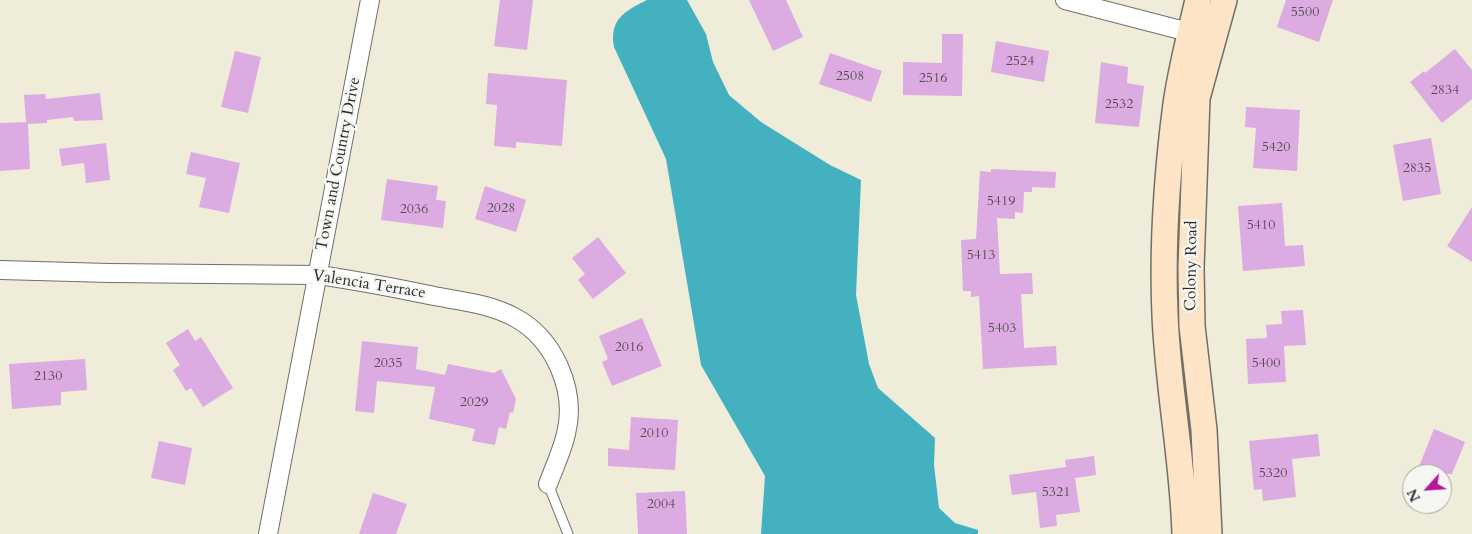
<!DOCTYPE html>
<html>
<head>
<meta charset="utf-8">
<style>
	body { margin:0 }
	#map { position:relative; width:1472px; height:534px; overflow:hidden; background:#f0ecda; font-family:Cardo,serif }
	canvas { display:block }
	.north { position:absolute; left:1402px; top:464px; width:50px; height:50px; box-sizing:border-box; background:#f6f6f2; border:1px solid #a5a5a2; border-radius:50%; rotate:244deg; font-size:14px; font-weight:700; line-height:20px; text-align:center; color:#2b2b2b }
	.north::after { content:''; display:block; margin:auto; width:18px; height:22px; background:#b5179e; clip-path:polygon(50% 0,100% 100%,50% 72%,0 100%) }
</style>
</head>
<body>
<div id="map">
<canvas width="1472" height="534"></canvas>
<div class="north">N</div>
</div>
<script>
const g = document.querySelector('canvas').getContext('2d');
g.lineJoin = 'round';
function paint(path, color) { g.fillStyle = color; g.fill(path, 'evenodd'); }
function trace(path, color, width, dash) { g.strokeStyle = color; g.lineWidth = width; g.lineCap = dash ? 'butt' : 'round'; g.setLineDash(dash || []); g.stroke(path); }
function label(font, color, halo, rows, align = 'center') {
  g.font = font + ' Cardo,serif'; g.lineWidth = 5; g.setLineDash([]); g.textBaseline = 'middle'; g.strokeStyle = halo; g.fillStyle = color; for (const [text, x, y, turn = 0] of rows) {
    g.save(); g.translate(x, y); g.rotate((+turn || 0) * Math.PI / 180); g.textAlign = isNaN(turn) ? turn : align; if (halo) g.strokeText(text, 0, 0); g.fillText(text, 0, 0); g.restore();
  }
}
paint(new Path2D(`
	M647,0H687L706,34L713,62L729,95L761,122L830,165L861,180L856,295L869,364L878,388L935,438L934,465L939,508L955,523L978,530V534H761L765,476L701,365L666,159L614,47C609,19 625,11 647,0Z`), '#44b1c1');
paint(new Path2D(`
	M500,0H533L527,50L494,46Z
	M749,0H786L803,37L773,51Z
	M1286,0H1333L1319,42L1277,27Z
	M942,34H963L962,96L903,95V62L942,63Z
	M996,41L1049,51L1044,82L991,72Z
	M1455,49L1472,70V99L1442,123L1410,82L1424,71L1425,73Z
	M235,51L261,57L248,113L221,107Z
	M830,53L882,71L871,102L819,84Z
	M1101,62L1128,67L1127,83L1144,86L1139,127L1095,123Z
	M488,73L567,80L562,146L516,142V148L494,146L497,105L486,104Z
	M100,93L103,120L74,121L73,117L47,120V123L28,124L30,169L0,171V123L26,122L24,95L45,94L46,99Z
	M1246,107L1300,110L1297,171L1253,168L1256,128L1245,127Z
	M1431,138L1441,194L1403,201L1393,145Z
	M106,143L110,180L86,183L84,163L62,166L59,149Z
	M191,152L240,163L229,213L199,207L206,178L186,174Z
	M991,169L1056,172L1055,188L1032,187V192H1024L1023,213L1015,212V219L997,218L1000,274L1032,273L1033,294H1021L1024,348L1056,346L1057,365L983,369L979,296L971,297V291H963L961,240L976,239L980,171L991,172Z
	M387,179L438,186L436,200L446,201L443,228L381,220Z
	M485,186L526,200L516,232L475,219Z
	M1282,203L1285,246L1303,245L1305,266L1243,271L1238,206Z
	M1472,207V262L1447,246Z
	M598,237L626,273L593,299L578,280L585,274L572,258Z
	M1303,310L1306,345L1284,346L1286,382L1248,384L1246,339L1267,338L1266,325L1282,324L1281,311Z
	M642,318L662,366L612,386L602,362L608,359L599,336Z
	M188,329L195,341L201,337L233,388L203,407L191,388L186,391L173,370L180,365L166,343Z
	M362,341L418,347L416,369L445,375L448,364L494,373L501,369L516,399L513,413L510,412L506,429L499,427L495,445L472,441L475,429L429,419L435,387L377,381L374,413L355,411Z
	M85,359L87,390L61,392V405L12,409L9,364Z
	M631,417L678,420L675,470L608,466V448L629,450Z
	M1434,429L1465,442L1452,474H1416Z
	M1318,434L1320,456L1292,459L1296,497L1263,501L1262,489L1254,490L1249,441Z
	M159,441L192,448L185,485L151,478Z
	M1094,456L1096,475L1075,478L1080,512L1056,515L1057,526L1040,528L1036,492L1012,495L1009,475L1066,467L1065,460Z
	M685,491L687,534H638L636,493Z
	M373,493L407,504L396,534H359Z`), '#dcabe1');
const lane = new Path2D(`
	M548,484L568,534`);
const street = new Path2D(`
	M1065,0L1200,35
	M0,270L109,273L317,275C357,280 395,288 434,296C461,301 490,304 514,317C554,338 577,390 566,434C562,451 554,468 548,484
	M268,534L370,0`);
const secondary = new Path2D(`
	M1185,534C1183,461 1168,389 1165,315C1162,246 1167,173 1176,104C1181,69 1190,34 1198,0
	M1209,534L1204,430L1192,326L1191,268L1197,98L1224,0`);
trace(lane, '#706f68', 11);
trace(street, '#706f68', 20);
trace(secondary, '#706f68', 28);
trace(lane, '#fff', 9);
trace(street, '#fff', 18);
trace(secondary, '#fee4c6', 25);
label('14px', '#574b58', null, [
	["5500",1305,13],
	["2524",1020,62],
	["2508",850,77],
	["2516",933,79],
	["2834",1445,91],
	["2532",1119,105],
	["5420",1276,148],
	["2835",1417,169],
	["5419",1001,202],
	["2028",501,209],
	["2036",414,210],
	["5410",1261,226],
	["5413",981,256],
	["5403",1002,329],
	["2016",629,348],
	["2035",388,364],
	["5400",1266,364],
	["2130",48,377],
	["2029",474,403],
	["2010",654,434],
	["5320",1273,474],
	["5321",1056,493],
	["2004",661,505]
]);
label('16px', '#2b2b2b', '#f6f6f2', [
	["Town and Country Drive",339,164,-79],
	["Colony Road",1192,266,-89],
	["Valencia Terrace",369,285,9]
]);
</script>
</body>
</html>
